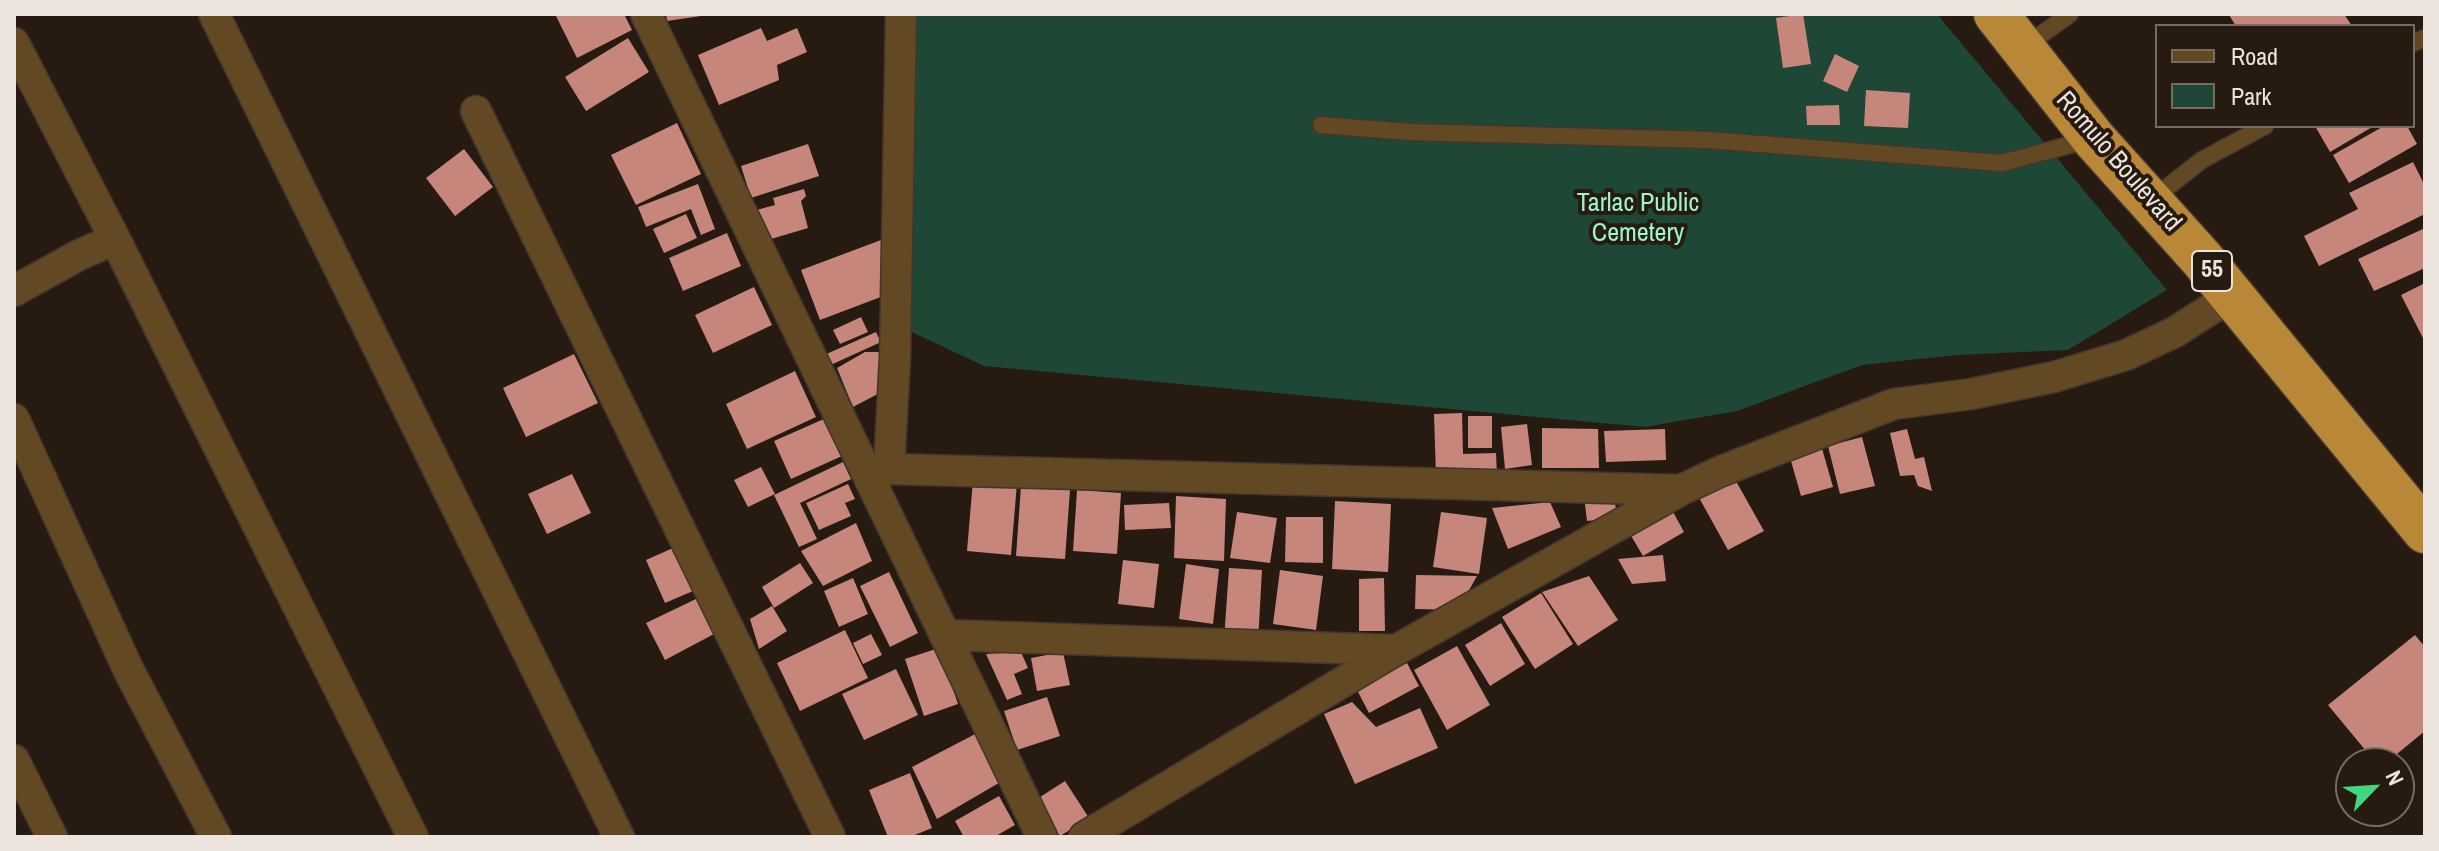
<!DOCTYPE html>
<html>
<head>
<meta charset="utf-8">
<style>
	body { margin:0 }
	#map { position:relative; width:2439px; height:851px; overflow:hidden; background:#261a11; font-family:"Archivo Narrow",sans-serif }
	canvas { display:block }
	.frame { position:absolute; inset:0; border:16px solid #ece4dd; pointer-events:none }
	.legend { position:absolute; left:2155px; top:24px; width:260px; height:104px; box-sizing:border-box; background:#261a11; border:2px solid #756b63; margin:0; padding:10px 14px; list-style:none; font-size:24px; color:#ece4dd }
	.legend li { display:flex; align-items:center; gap:16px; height:40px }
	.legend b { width:40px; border:2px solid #756b63 }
	.north { position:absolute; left:2335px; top:747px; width:80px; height:80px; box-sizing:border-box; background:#261a11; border:2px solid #756b63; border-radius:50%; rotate:65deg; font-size:22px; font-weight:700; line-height:32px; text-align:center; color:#ece4dd }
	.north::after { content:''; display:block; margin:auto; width:28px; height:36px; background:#41d77c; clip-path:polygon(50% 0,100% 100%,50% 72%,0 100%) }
</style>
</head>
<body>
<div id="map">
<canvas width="2439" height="851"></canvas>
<div class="frame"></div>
<ul class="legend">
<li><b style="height:10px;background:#624923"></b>Road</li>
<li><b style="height:22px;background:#1e4735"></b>Park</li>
</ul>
<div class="north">N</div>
</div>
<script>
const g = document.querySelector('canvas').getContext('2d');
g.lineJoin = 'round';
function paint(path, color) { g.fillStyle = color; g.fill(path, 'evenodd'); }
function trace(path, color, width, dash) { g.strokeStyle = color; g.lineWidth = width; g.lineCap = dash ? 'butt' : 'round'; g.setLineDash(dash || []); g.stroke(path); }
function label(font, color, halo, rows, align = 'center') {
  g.font = font + ' "Archivo Narrow",sans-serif'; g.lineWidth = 8; g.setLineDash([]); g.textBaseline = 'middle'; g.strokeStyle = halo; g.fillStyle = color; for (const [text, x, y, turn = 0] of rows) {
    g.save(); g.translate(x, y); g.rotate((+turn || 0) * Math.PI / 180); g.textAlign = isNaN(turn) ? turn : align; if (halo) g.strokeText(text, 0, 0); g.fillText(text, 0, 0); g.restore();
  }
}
paint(new Path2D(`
	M917,14H1937L2167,290L2068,350L1957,355L1862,365L1737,411L1645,427L984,366L899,326Z`), '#1e4735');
paint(new Path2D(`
	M555,14H624L632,30L577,58Z
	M666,14H701V16L667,21Z
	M1803,14L1811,64L1783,68L1776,18Z
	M2231,14H2344L2352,26H2236L2229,15Z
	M761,28L767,41L797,28L807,52L777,65L779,80L719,105L698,55Z
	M628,38L649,72L586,111L565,77Z
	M1835,54L1859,66L1847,92L1823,81Z
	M1866,90L1910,93L1908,128L1864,126Z
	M1839,105L1840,125H1807L1806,106Z
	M677,123L701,174L636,205L611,155Z
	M2315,126H2374L2330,152Z
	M2384,126H2407L2417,144L2349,183L2333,155Z
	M808,144L819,176L751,198L741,166Z
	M464,149L493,187L455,216L426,178Z
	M2413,162L2425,186V214L2319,266L2304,236L2358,209L2349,193Z
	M698,184L715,229L701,235L691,209L646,227L638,207Z
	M804,189L806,196L801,201L808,228L761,242L753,211L775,205L773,198Z
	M686,214L697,238L664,253L653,229Z
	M2425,228V268L2374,291L2358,259Z
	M727,233L741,266L683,291L669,258Z
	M889,237L886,295L820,320L801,270Z
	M2425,283V342L2401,295Z
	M754,287L772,325L713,353L695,315Z
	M861,317L868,332L840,344L833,330Z
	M876,332L881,342L824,368L822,356Z
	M865,352H886L891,387L853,407L837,368Z
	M574,354L598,403L526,437L503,388Z
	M795,371L816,417L747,449L726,404Z
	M1462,413L1463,454L1496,453L1497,476L1436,477L1434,414Z
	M1468,416H1492V448H1468Z
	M826,418L842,456L791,479L774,441Z
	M1527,424L1532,465L1505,469L1501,427Z
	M1542,428L1598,429L1599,468H1542Z
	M1665,429L1666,460L1606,462L1604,431Z
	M1907,429L1915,459L1924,457L1932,491L1918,486L1914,475L1900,476L1890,433Z
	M1862,437L1875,486L1840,494L1828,446Z
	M1821,445L1833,487L1801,496L1789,454Z
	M843,462L851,479L800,503L817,539L799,547L774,495Z
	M761,467L775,494L748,507L734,480Z
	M572,474L591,513L547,534L528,494Z
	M1732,474L1764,531L1728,550L1697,494Z
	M973,480L1017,483L1011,555L967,551Z
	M848,484L855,499L845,503L851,516L819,530L806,503Z
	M1021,486L1070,490L1065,559L1016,556Z
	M1077,490L1121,493L1117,554L1073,551Z
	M1614,494L1617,518L1587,521L1584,496Z
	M1176,496L1226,499L1224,561L1174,558Z
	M1335,501L1391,504L1388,572L1332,569Z
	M1550,502L1561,527L1508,549L1492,508Z
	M1169,503L1171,528L1125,530L1124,505Z
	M1672,510L1684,532L1643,556L1630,534Z
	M1237,512L1277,518L1270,563L1230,558Z
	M1441,512L1487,518L1479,574L1433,567Z
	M1286,517H1323V563L1285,562Z
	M856,523L872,561L823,586L801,551Z
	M673,548L693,591L665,603L646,560Z
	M1663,555L1666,581L1632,584L1618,559Z
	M1123,560L1159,564L1154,608L1118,604Z
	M800,563L813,583L774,608L762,587Z
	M1186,564L1219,569L1213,624L1179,619Z
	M1229,568L1262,570L1258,642L1224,640Z
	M1280,570L1323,576L1316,630L1273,624Z
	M889,572L918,633L890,647L860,586Z
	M1416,575L1477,576L1458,610L1415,609Z
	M1589,576L1618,620L1578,646L1542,592Z
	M853,578L868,614L839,627L824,591Z
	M1384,578L1385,631H1359V579Z
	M1541,593L1573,644L1535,669L1502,617Z
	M696,599L714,634L665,660L646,623Z
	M772,606L787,631L759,649L750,619Z
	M1501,623L1525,664L1490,686L1465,645Z
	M845,630L868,678L800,711L777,663Z
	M871,634L882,655L863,664L853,643Z
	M2415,635L2425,647V731L2386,763H2376L2328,705Z
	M1457,646L1490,705L1447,730L1414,670Z
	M939,648L958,704L924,716L905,659Z
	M1021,652L1028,668L1014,674L1022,694L1007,700L986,654Z
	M1063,652L1070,685L1037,691L1031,658Z
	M1407,663L1419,686L1369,713L1357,690Z
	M896,669L918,715L864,740L842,694Z
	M1047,697L1060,736L1017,750L1004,711Z
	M1352,702L1376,727L1420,708L1438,748L1355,784L1324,714Z
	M979,732L1004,780L937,819L912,767Z
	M910,773L932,828L910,837H888L869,790Z
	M1065,781L1089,818L1060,836L1037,799Z
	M999,796L1015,825L994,837H964L955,821Z`), '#c6867c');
const lane = new Path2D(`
	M2413,43L2425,38
	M2024,47L2070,14
	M1321,125L1409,132L1709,140L2002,163L2092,139
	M2151,200L2202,160L2265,126`);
const street = new Path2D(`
	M214,14L619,837
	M646,14L1042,837
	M14,43L115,239L413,837
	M476,111L830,837
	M14,291L79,255L115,239
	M14,419L128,669L216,837
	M889,469L895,357L901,14
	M869,475L889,469L1681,490L1719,472L1894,404L1971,394L2054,377L2126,355L2175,332L2231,296
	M945,635L1396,650
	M14,760L52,837
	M1084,837L1396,650L1681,490`);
const highway = new Path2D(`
	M1996,14L2094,139L2202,259L2425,531`);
trace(lane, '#42362e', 19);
trace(street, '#42362e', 33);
trace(highway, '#42362e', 47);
trace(lane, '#624923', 16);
trace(street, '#624923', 30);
trace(highway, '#b88738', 44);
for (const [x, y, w] of [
	[2212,271,40]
]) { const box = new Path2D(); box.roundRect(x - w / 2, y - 20, w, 40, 6); g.fillStyle = '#261a11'; g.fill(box); trace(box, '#ece4dd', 2); }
label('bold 24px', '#ece4dd', null, [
	["55",2212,271]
]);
label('26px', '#ece4dd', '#261a11', [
	["Romulo Boulevard",2118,162,49]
]);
label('26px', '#99f7ca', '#261a11', [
	["Tarlac Public",1638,204],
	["Cemetery",1638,234]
]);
</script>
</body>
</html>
